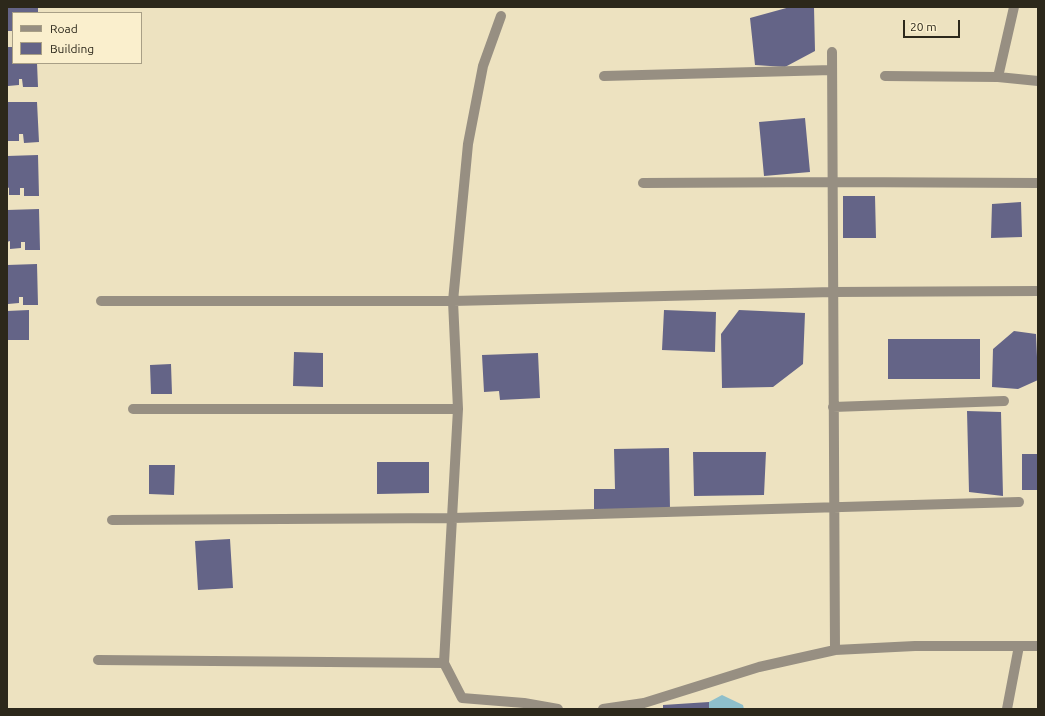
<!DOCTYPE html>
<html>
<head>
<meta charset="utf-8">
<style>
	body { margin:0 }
	#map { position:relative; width:1045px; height:716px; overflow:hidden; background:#ede2c0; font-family:Ubuntu,sans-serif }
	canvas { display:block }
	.frame { position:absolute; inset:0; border:8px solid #2c281b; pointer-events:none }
	.legend { position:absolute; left:12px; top:12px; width:130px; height:52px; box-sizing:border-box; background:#faefcd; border:1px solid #a89f86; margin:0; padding:5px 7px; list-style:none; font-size:12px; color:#2c281b }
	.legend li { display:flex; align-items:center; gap:8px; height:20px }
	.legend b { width:20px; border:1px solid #a89f86 }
	.scale { position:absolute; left:903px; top:20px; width:57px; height:18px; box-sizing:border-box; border:2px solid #2c281b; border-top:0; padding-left:5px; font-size:12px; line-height:14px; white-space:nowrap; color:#2c281b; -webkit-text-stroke:3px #faefcd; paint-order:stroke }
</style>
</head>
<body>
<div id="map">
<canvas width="1045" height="716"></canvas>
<div class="frame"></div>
<ul class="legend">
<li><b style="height:5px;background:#978f82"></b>Road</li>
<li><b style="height:11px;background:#646487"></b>Building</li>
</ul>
<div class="scale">20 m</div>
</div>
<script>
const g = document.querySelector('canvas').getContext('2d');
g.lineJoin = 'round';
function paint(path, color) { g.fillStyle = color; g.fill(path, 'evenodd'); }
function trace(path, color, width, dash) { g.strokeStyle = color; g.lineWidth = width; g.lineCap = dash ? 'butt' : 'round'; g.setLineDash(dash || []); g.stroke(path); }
paint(new Path2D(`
	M722,695L743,705L744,709H709V702Z`), '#8ebfcb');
paint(new Path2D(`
	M7,7H38V13H13V31H8Z
	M790,7H814L815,51L785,67L755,65L750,18Z
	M7,47H13V63H37L38,87H23L22,79H19V85L8,86Z
	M7,102H37L39,142L24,143L23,134H19V141H8V134H7Z
	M805,118L810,172L764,176L759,122Z
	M38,155L39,196H24V188H20V195H9V188L7,187V156Z
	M843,196H875L876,238H843Z
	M1021,202L1022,237L991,238L992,204Z
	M39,209L40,250H25V242H21V248L10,249V241L7,242V210Z
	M37,264L38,305H23V297H19V303L8,304L7,265Z
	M29,310V340H7V311Z
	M664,310L716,312L715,352L662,350Z
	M739,310L805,313L803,364L773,387L722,388L721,334Z
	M1014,331L1036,334L1038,380L1018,389L992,387L993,349Z
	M888,339H980V379H888Z
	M294,352L323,353V387L293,386Z
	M538,353L540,398L500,400L499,391L484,392L482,355Z
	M171,364L172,394H151L150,365Z
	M967,411L1001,412L1003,496L969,492Z
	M669,448L670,510L594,511V489H615L614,449Z
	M693,452H766L764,495L694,496Z
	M1022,454H1038V490H1022Z
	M377,462H429V493L377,494Z
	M149,465H175L174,495L149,494Z
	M230,539L233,588L198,590L195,541Z
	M709,702V709H663V705Z`), '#646487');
trace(new Path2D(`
	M501,16L483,66L468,144L453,301L458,409L444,663L462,698L524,703L558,709
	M832,52L835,650
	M604,76L832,70
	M885,76L998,77L1038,81
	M998,77L1014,7
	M643,183L833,182L1038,183
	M101,301H453L833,292L1038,291
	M833,407L1004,401
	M133,409H458
	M112,520L453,518L1019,502
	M98,660L444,663
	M603,709L644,703L759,667L835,650L915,646H1038
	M1007,709L1019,646`), '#978f82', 10);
</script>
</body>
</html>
